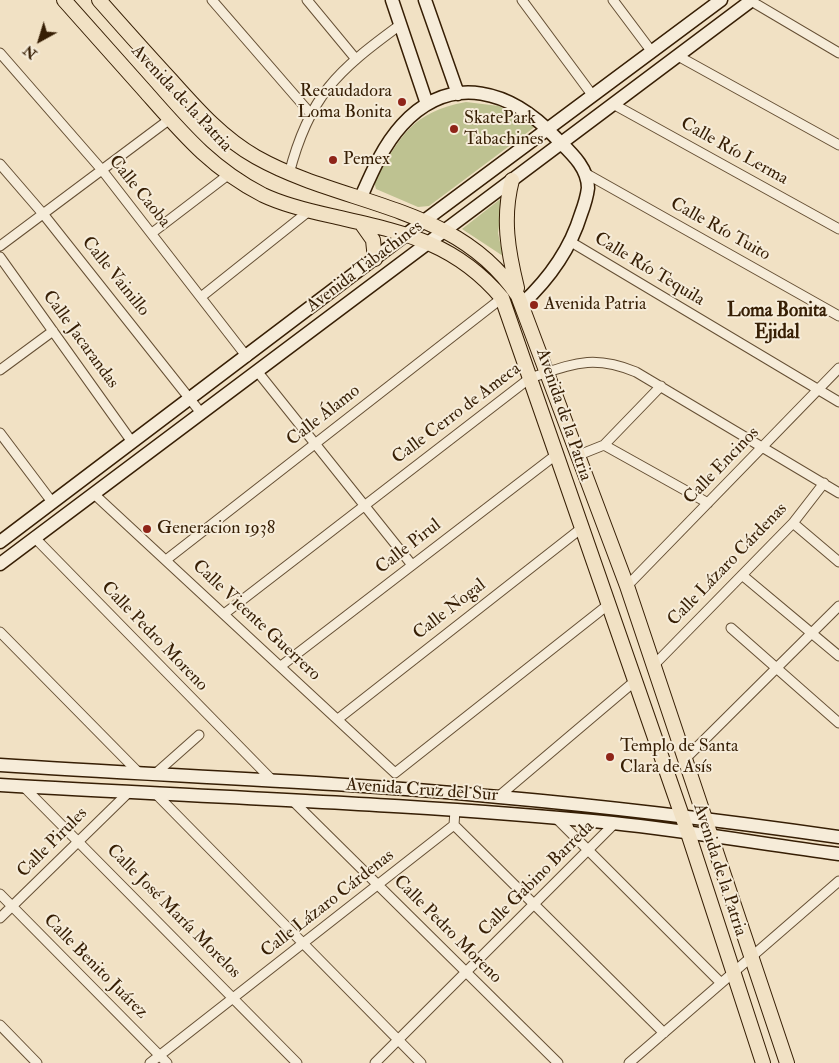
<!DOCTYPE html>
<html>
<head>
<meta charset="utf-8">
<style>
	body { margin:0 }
	#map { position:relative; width:839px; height:1063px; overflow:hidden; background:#f1e1c4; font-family:"IM FELL Double Pica",serif }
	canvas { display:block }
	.north { position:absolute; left:15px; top:15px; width:50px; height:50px; -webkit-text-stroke:4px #f6ecd9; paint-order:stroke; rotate:219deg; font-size:14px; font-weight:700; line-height:20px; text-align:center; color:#361e04 }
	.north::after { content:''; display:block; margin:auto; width:18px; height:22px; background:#361e04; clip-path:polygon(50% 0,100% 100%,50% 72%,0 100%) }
</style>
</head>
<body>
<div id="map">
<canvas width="839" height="1063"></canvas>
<div class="north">N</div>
</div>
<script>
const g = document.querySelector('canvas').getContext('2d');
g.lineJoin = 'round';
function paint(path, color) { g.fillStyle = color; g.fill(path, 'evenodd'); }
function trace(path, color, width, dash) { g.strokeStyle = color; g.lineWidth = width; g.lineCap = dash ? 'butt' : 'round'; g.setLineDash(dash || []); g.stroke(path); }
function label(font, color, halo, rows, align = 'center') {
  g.font = font + ' "IM FELL Double Pica",serif'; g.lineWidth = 4; g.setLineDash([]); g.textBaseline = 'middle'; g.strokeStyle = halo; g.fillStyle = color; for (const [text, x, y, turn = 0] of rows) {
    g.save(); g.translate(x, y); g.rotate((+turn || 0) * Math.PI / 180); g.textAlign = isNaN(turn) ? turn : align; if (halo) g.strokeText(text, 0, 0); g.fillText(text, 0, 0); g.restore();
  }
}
paint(new Path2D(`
	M466,102L499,106L536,126L429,206L418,207L376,189L374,181C401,137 411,112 466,102Z
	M503,197L498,233L503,256L462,229Z`), '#bec291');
const street = new Path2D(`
	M212,0L310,113
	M307,0L355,58
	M522,0L593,96
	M613,0L652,52
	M751,1L839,53
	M0,53L102,170L247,357
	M678,56L839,145
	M613,104L839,229
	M0,164L44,215L201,413
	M585,173L839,316
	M289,174C309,96 337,71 400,25
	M152,233L228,175
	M571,242L839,402
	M0,246L170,119
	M0,257L132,442
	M201,297L309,211
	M0,370L53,331
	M257,371L412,565
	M0,433L52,502
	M604,445L708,503
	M579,455L604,445L661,386
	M94,494L395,773
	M793,523L839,562
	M34,537L272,780
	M166,560L502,298
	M742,575L839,656
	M627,586L839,368
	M224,614L530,378C573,364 592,354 636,372L839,493
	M731,628L839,723
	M0,632L139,773
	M281,666L557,454
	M653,666L793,523L824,483
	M338,719L583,527
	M684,760L839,606
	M395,773L609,604
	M155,774L199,735
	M23,786L297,1063
	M155,793L421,1063
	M498,797L635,681
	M292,800L558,1063
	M455,810L454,825L664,1033
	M556,818L721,983
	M0,894L167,1063
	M0,918L129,792
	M0,1025L37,1063
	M150,1063L454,825
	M375,1063L615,823
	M629,1063L839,881`);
const secondary = new Path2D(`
	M392,0L427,104
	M425,0L458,94
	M361,197C372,172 383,146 402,125C452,71 512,91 556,138C570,152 588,167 588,188C587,196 584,206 581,214C570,250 550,278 522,304
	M0,542L424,221L721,0
	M0,564L752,0
	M0,765C166,776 333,781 499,797C612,807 726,821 839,837
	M0,785C204,797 409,803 613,823C688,831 764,844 839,854`);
const primary = new Path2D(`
	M64,0C91,30 118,61 145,91C183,134 211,168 263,195C284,205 309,211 332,216C401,232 454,241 502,298L688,833L763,1063
	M99,0C122,26 146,53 170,79C196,108 222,138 256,157C345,207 457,204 518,296L627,586L787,1063
	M512,180C502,218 508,251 517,288
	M361,223L373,240L375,259`);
trace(street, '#654f34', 11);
trace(secondary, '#361e04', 15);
trace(primary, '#361e04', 16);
trace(street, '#f6ecd9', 9);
trace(secondary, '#f6ecd9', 12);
trace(primary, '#f1e1c4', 14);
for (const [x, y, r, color] of [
	[402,102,5,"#8f2418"],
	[454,129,5,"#8f2418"],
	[333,160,5,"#8f2418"],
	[534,305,5,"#8f2418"],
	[147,529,5,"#8f2418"],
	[610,757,5,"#8f2418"]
]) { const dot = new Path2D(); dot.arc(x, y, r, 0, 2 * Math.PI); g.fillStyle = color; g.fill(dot); trace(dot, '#f6ecd9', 2); }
label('18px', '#361e04', '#f6ecd9', [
	["Recaudadora",392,92,"right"],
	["Loma Bonita",392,113,"right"],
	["SkatePark",464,119],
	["Tabachines",464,140],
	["Pemex",343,160],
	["Avenida Patria",544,305],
	["Generacion 1938",157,529],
	["Templo de Santa",620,747],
	["Clara de Asís",620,768]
], 'left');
label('18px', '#361e04', '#f6ecd9', [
	["Avenida de la Patria",181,99,47],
	["Calle Río Lerma",734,152,29],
	["Calle Caoba",139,192,51],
	["Calle Río Tuito",720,230,29],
	["Avenida Tabachines",365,267,-37],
	["Calle Río Tequila",649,270,31],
	["Calle Vainillo",115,277,51],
	["Calle Jacarandas",80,340,54],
	["Calle Cerro de Ameca",457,414,-37],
	["Avenida de la Patria",563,415,71],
	["Calle Álamo",324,416,-38],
	["Calle Encinos",722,466,-46],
	["Calle Pirul",409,547,-38],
	["Calle Lázaro Cárdenas",728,565,-46],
	["Calle Nogal",450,610,-38],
	["Calle Vicente Guerrero",256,621,43],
	["Calle Pedro Moreno",154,637,46],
	["Avenida Cruz del Sur",422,791,4],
	["Calle Pirules",53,843,-45],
	["Avenida de la Patria",719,870,72],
	["Calle Gabino Barreda",537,879,-45],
	["Calle Lázaro Cárdenas",328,904,-38],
	["Calle José María Morelos",173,912,45],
	["Calle Pedro Moreno",447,930,45],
	["Calle Benito Juárez",95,967,45]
]);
label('bold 19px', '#361e04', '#f6ecd9', [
	["Loma Bonita",777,312],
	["Ejidal",777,334]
]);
</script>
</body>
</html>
